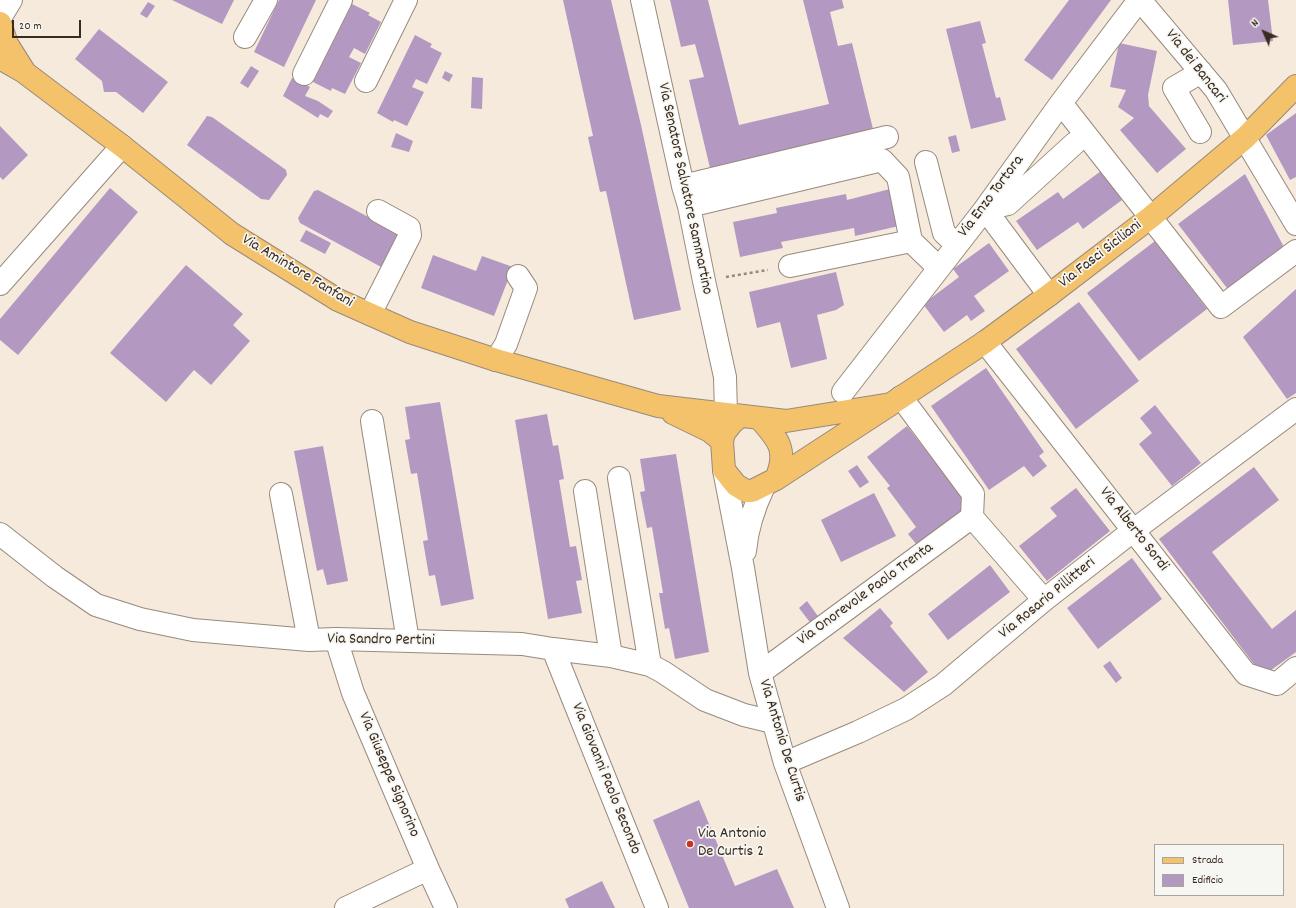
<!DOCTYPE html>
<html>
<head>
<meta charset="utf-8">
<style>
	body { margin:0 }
	#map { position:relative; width:1296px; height:908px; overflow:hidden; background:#f5eadb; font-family:Dekko,sans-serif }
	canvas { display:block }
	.legend { position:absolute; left:1154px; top:844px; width:130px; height:52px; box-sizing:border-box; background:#f6f6f2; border:1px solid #aba49d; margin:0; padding:5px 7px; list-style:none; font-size:12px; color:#3b2a1e }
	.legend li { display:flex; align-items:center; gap:8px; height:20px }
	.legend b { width:20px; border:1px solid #aba49d }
	.north { position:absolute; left:1244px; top:12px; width:40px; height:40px; -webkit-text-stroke:3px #f6f6f2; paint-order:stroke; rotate:315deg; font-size:11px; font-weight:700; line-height:16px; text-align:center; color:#3b2a1e }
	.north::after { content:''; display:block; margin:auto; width:14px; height:18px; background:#3b2a1e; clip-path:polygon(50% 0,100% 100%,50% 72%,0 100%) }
	.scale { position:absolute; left:12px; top:20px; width:69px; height:18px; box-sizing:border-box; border:2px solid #3b2a1e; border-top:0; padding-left:5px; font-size:12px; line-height:14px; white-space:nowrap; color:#3b2a1e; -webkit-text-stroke:3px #f6f6f2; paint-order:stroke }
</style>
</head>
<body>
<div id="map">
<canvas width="1296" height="908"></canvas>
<ul class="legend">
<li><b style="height:5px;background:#f3c26a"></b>Strada</li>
<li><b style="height:11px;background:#b399c2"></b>Edificio</li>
</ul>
<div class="north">N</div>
<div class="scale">20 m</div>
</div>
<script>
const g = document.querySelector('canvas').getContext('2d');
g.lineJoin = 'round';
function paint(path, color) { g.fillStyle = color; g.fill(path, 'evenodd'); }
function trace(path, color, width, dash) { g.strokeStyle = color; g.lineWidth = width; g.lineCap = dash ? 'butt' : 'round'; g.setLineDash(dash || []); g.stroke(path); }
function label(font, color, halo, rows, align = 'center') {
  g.font = font + ' Dekko,sans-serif'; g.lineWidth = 3.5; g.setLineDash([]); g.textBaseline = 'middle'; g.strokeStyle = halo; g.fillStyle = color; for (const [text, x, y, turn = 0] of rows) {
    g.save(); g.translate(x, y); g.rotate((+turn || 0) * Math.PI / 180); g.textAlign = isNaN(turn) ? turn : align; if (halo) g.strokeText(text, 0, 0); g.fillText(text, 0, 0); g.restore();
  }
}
paint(new Path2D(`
	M172,0H234L222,24Z
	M279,0H316L284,67L254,52Z
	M563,0H611L641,125L681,310L634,320L606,191L600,192L588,137L593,136Z
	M670,0H708L739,125L829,104L803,0H842L844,8L830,12L838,46L852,43L873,129L710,168L689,80L704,77L695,44L681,47Z
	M1069,0H1111L1052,80L1024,60Z
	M1228,0H1268L1273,41L1233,45Z
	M148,2L155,6L147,18L140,14Z
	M352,4L370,13L368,15L381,22L365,54L354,48L349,57L361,63L345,94L332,88L331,91L313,82Z
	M980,21L986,43L982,44L996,98L1000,97L1006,120L971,129L946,29Z
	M99,29L168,82L143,113L116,92H104L102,81L75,59Z
	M415,35L432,44L430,47L442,53L427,84L416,79L412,87L424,92L407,126L394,120L393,122L377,113Z
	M1119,43L1157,51L1148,95L1149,106L1186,149L1157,173L1120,130L1134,118L1118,107L1126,90L1110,87Z
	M251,66L259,71L248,88L240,83Z
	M445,71L453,75L449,82L442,78Z
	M472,77L483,78L482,109L471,108Z
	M292,78L310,87L305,96L318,101L333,111L328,118L320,114L318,118L283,96Z
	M1296,113V177L1290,180L1266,135Z
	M207,116L212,117L286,170L287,175L269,200L261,199L187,145Z
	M0,126L28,155L3,180L0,177Z
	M396,133L413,141L409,152L391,147Z
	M956,135L960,151L952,153L948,137Z
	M1101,171L1122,200L1083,229L1078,222L1037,250L1016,221L1058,192L1063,199Z
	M1245,174L1285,249L1230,292L1178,224Z
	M110,188L138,212L18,355L0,340V319Z
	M890,189L899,226L855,236L854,228L781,242L783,248L740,257L733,222L777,213L776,208L846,194L847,200Z
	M318,190L400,234L383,268L300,223L298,218L314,191Z
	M306,230L331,243L325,254L300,241Z
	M1155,241L1207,309L1139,361L1087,293Z
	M989,243L1009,271L974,296L985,311L971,321L967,315L944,332L923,304L959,277L953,269Z
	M433,255L476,271L482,256L513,267L494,316L421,288Z
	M186,265L243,314L233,325L250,341L211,385L194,370L166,402L110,353Z
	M836,272L844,305L836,310L817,315L827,359L791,368L780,322L757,328L749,292Z
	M1296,289V393L1287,399L1243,337Z
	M1079,302L1139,381L1076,429L1016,349Z
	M986,368L1044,452L1039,456L1047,466L1033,477L1024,466L989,490L931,406Z
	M440,402L474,599L441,606L435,575L429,576L423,541L428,540L417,473L411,474L405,440L410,439L405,407Z
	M1155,405L1201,463L1172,486L1139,444L1152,433L1140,418Z
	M547,414L553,446L558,445L564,479L559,480L570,547L576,546L582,580L576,581L582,613L548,619L515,420Z
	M907,426L969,506L917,545L908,534L916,527L887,488L890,486L867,457Z
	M323,446L348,581L327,585L323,569L317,571L294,451Z
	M676,454L709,652L675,659L669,628L665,629L659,593H663L652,527L647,528L640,492L645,491L640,459Z
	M857,465L869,482L860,488L848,471Z
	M1254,467L1279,500L1212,552L1272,629L1296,610V652L1263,676L1159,539Z
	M1076,488L1110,531L1047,581L1019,546L1057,516L1050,508Z
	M874,493L896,536L841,562L821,520Z
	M1132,558L1162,599L1098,649L1067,608Z
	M990,565L1010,592L948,640L928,614Z
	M807,601L820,619L812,625L799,608Z
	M880,608L893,623L890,626L928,672L904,692L843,638Z
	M1110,661L1122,678L1116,683L1103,666Z
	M699,800L735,886L777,869L794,908H689L653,820Z
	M602,881L615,908H569L565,899Z`), '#b399c2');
const minor = new Path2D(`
	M642,0L683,186L689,206L704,281L725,377L726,413L724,433
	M1140,0L1216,90L1296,224
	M0,18L11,0
	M245,37L266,0
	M304,74L341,0
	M366,81L406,0
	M1061,103L1221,307L1296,251
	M1200,132L1174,88L1201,72
	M926,162L944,233L957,245
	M683,186L887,137
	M689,206L882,160L898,177L911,241L939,268
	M790,266L911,241
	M0,284L122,146
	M1049,295L985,209L1008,204L1075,143
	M370,314L410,235L409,228L378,211
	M985,342L1246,674L1277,684L1296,668
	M496,360L506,344L526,288L518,276
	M843,392L985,209L1061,103L1139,0
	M901,397L973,494L972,517
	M372,421L408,641
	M724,470L743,568L760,673L785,763L838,908
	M619,478L650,665
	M585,491L611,656
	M281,494L309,640
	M0,534L55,577L96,605L140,619L193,630L309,640L336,639L522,644L553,649L611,656L650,665L663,672L705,700L744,715L773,722
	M745,551C747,528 754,507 764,486
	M336,639L353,693L428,869L446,908
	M553,649L657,908
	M760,673L972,517L1044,600
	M785,763L858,732L906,709L943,685L1044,600L1134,530L1296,409
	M346,908L428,869`);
const major = new Path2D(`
	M0,23L7,44L24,71
	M0,58L24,72L122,146L232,234L338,300L410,332L496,360L658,406L786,421L891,404
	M673,413L710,431L722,441
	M740,416L732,423L724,433L722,441L724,470L736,485L746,491H752L776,479L891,404L985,342L1049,295L1151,217L1245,138L1296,86
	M760,419C779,440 788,451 776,479`);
trace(minor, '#988a7c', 24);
trace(major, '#988a7c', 24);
trace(new Path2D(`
	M726,277L768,270`), '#988a7c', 2.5, [3, 3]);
trace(minor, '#fff', 22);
trace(major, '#f3c26a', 22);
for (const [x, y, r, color] of [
	[690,844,4,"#c8321e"]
]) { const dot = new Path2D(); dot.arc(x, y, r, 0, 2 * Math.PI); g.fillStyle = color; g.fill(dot); trace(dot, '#f6f6f2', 1.5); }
label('16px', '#3b2a1e', '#f6f6f2', [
	["Via dei Bancari",1195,67,52],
	["Via Senatore Salvatore Sammartino",684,189,78],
	["Via Enzo Tortora",992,197,-53],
	["Via Fasci Siciliani",1101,255,-38],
	["Via Amintore Fanfani",297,272,31],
	["Via Alberto Sordi",1133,530,52],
	["Via Onorevole Paolo Trenta",866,595,-36],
	["Via Rosario Pillitteri",1048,599,-39],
	["Via Sandro Pertini",381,641,1],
	["Via Antonio De Curtis",781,741,73],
	["Via Giuseppe Signorino",388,775,67],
	["Via Giovanni Paolo Secondo",605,779,68]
]);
label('16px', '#3b2a1e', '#f6f6f2', [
	["Via Antonio",698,835],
	["De Curtis 2",698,853]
], 'left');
</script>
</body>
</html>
